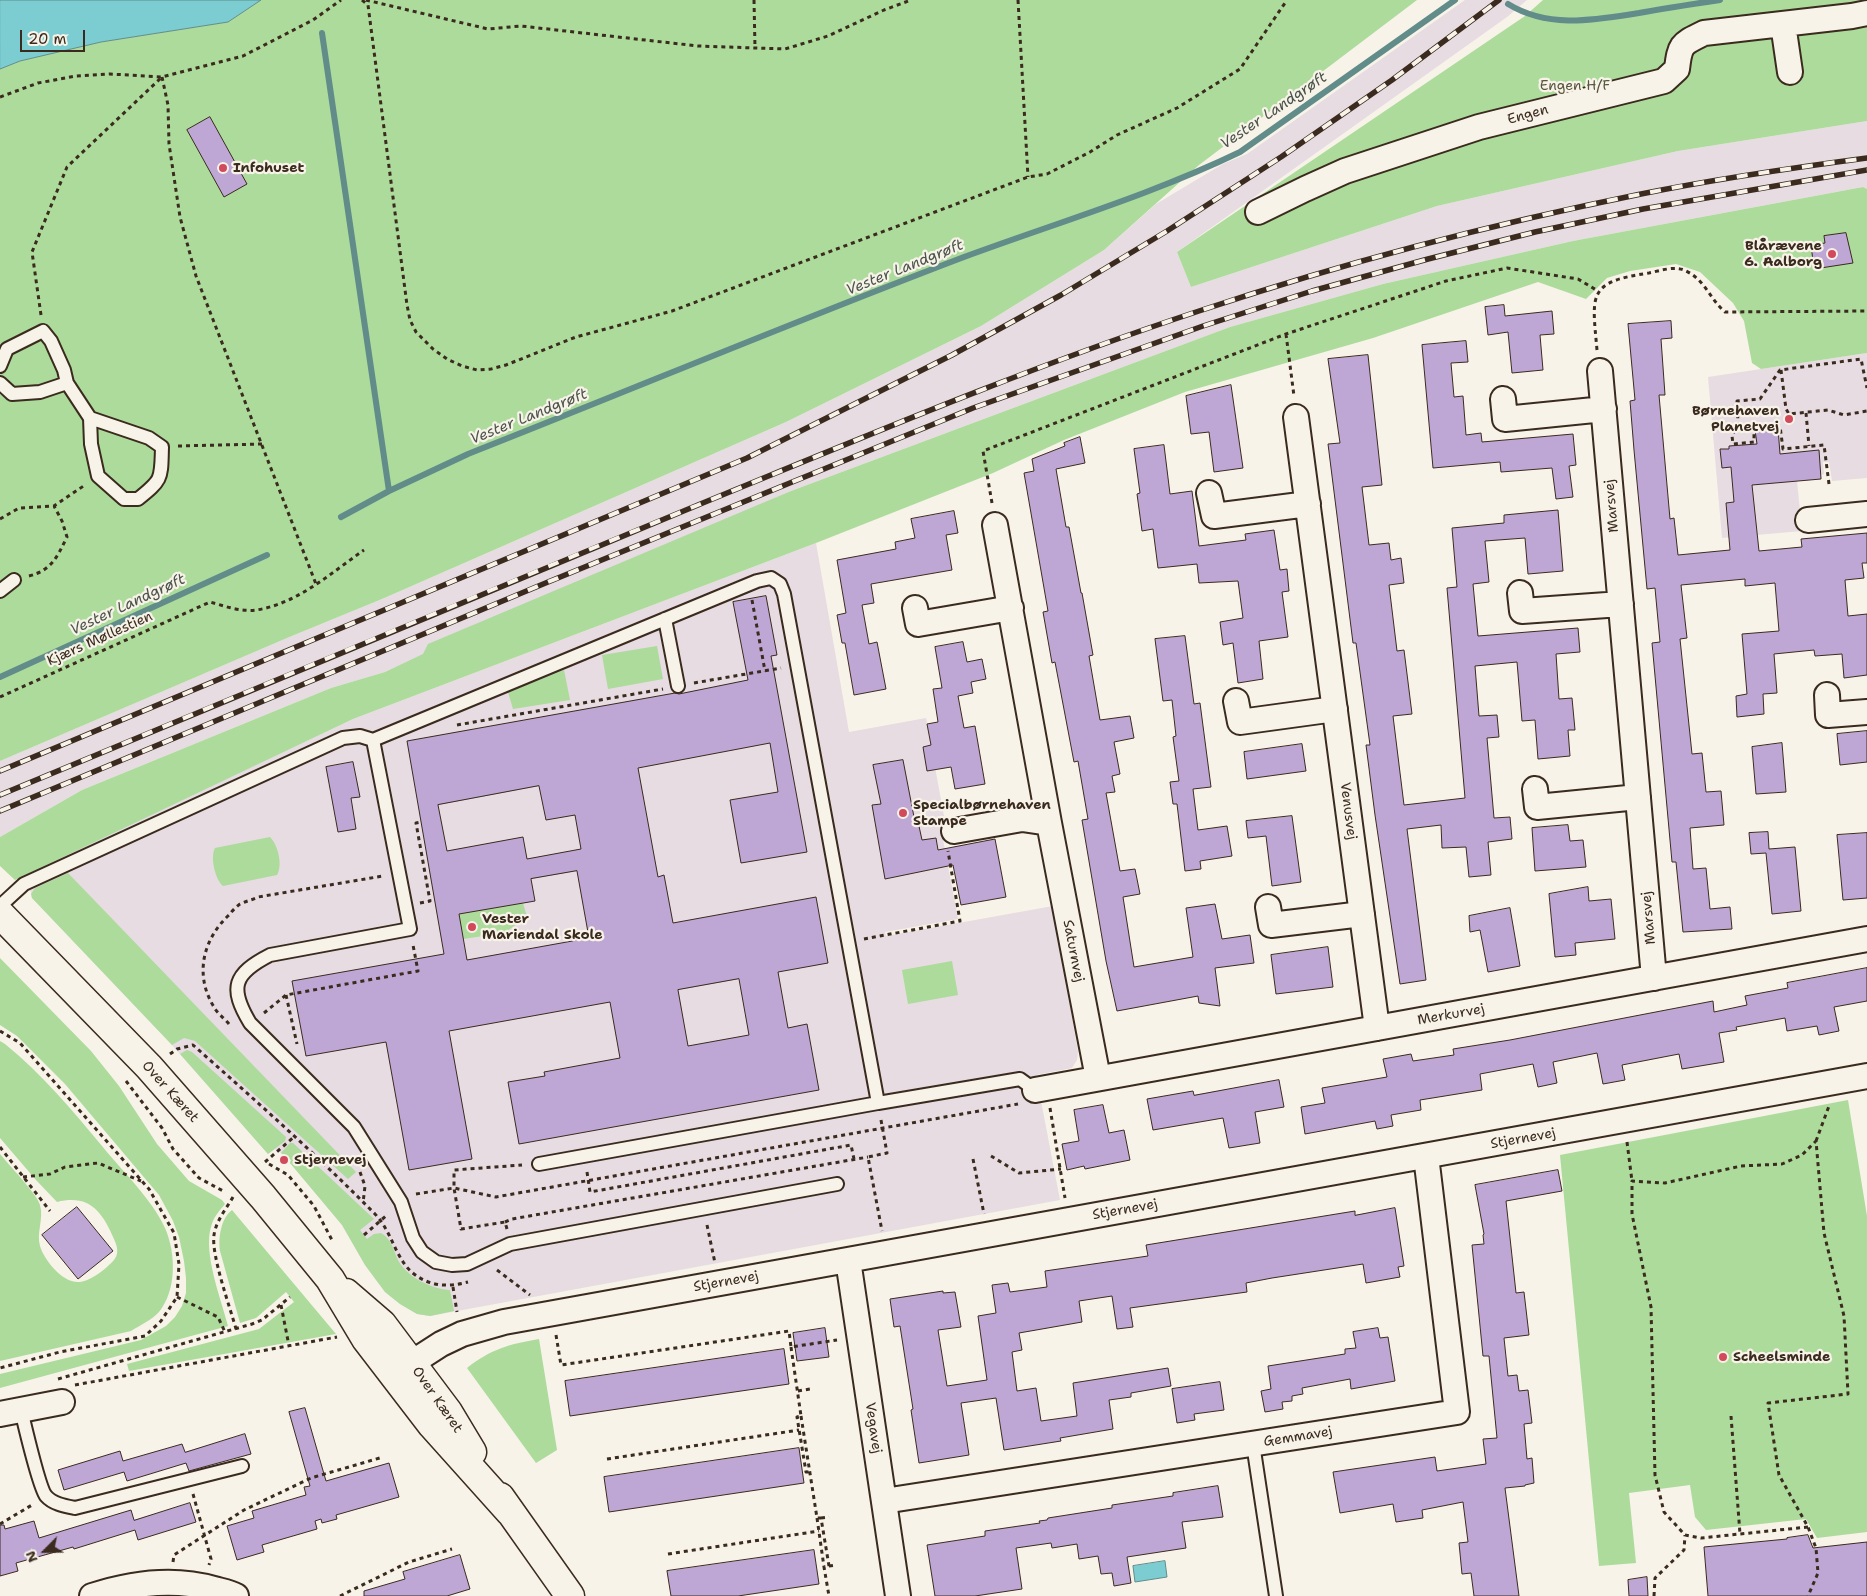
<!DOCTYPE html>
<html>
<head>
<meta charset="utf-8">
<style>
	body { margin:0 }
	#map { position:relative; width:1867px; height:1596px; overflow:hidden; background:#f7f3e8; font-family:"Shantell Sans",sans-serif }
	canvas { display:block }
	.north { position:absolute; left:20px; top:1526px; width:50px; height:50px; -webkit-text-stroke:4px #f7f3e8; paint-order:stroke; rotate:247deg; font-size:14px; font-weight:700; line-height:20px; text-align:center; color:#3b2a1e }
	.north::after { content:''; display:block; margin:auto; width:18px; height:22px; background:#3b2a1e; clip-path:polygon(50% 0,100% 100%,50% 72%,0 100%) }
	.scale { position:absolute; left:20px; top:30px; width:65px; height:22px; box-sizing:border-box; border:2px solid #3b2a1e; border-top:0; padding-left:6px; font-size:15px; line-height:18px; white-space:nowrap; color:#3b2a1e; -webkit-text-stroke:4px #f7f3e8; paint-order:stroke }
</style>
</head>
<body>
<div id="map">
<canvas width="1867" height="1596"></canvas>
<div class="north">N</div>
<div class="scale">20 m</div>
</div>
<script>
const g = document.querySelector('canvas').getContext('2d');
g.lineJoin = 'round';
function paint(path, color) { g.fillStyle = color; g.fill(path, 'evenodd'); }
function trace(path, color, width, dash) { g.strokeStyle = color; g.lineWidth = width; g.lineCap = dash ? 'butt' : 'round'; g.setLineDash(dash || []); g.stroke(path); }
function label(font, color, halo, rows, align = 'center') {
  g.font = font + ' "Shantell Sans",sans-serif'; g.lineWidth = 4.5; g.setLineDash([]); g.textBaseline = 'middle'; g.strokeStyle = halo; g.fillStyle = color; for (const [text, x, y, turn = 0] of rows) {
    g.save(); g.translate(x, y); g.rotate((+turn || 0) * Math.PI / 180); g.textAlign = isNaN(turn) ? turn : align; if (halo) g.strokeText(text, 0, 0); g.fillText(text, 0, 0); g.restore();
  }
}
paint(new Path2D(`
	M1465,0H1527L1507,17L1177,252L1191,287L1437,206L1678,151L1867,121V189L1863,187L1573,241L1383,284L1230,327L791,491L385,672L331,688L82,790L0,837V761L287,638L382,599L786,422L981,326L1104,250L1156,204L1223,164L1247,154Z
	M1867,353V478L1832,481L1829,462H1823L1824,474L1821,475L1822,479L1797,481L1802,531L1722,538L1708,377Z
	M816,543L849,732L926,718L946,827L941,829L958,919L885,932L886,936L1053,906L1078,1052L1077,1060L1072,1068L1036,1075L1060,1200L430,1316L417,1314L400,1304L385,1292L376,1280L365,1265L342,1225L290,1163L291,1160L275,1149L268,1154L172,1045L32,898L31,892L18,878L353,719Z`), '#e6dce2');
paint(new Path2D(`
	M261,0H1417L1199,165L1104,250L981,326L786,422L382,599L287,638L0,761V69L20,61L101,42L228,22Z
	M1543,0H1867V121L1678,151L1437,206L1191,287L1177,252L1525,16Z
	M1863,187L1867,189V353L1761,369L1752,363L1744,321L1733,303L1700,272L1676,264L1630,271L1607,278L1586,299L1538,282L1373,338L1185,392L1064,440L993,473L816,543L353,719L15,880L0,866V837L82,790L331,688L385,672L423,654L428,644L791,491L1230,327L1383,284L1573,241Z
	M657,646L663,679L608,689L602,655Z
	M564,670L570,700L513,709L508,692Z
	M270,837C278,845 283,865 277,875L223,886C215,879 210,857 215,848Z
	M68,873L356,1172L348,1179L195,1041L184,1038L172,1045L32,898L31,894L35,888Z
	M523,903L527,917L504,933L463,939L459,914Z
	M0,958L91,1051L119,1086L157,1144L189,1181L222,1200L225,1204C219,1211 213,1218 211,1227C203,1253 221,1299 228,1326L0,1388V1374L141,1340L166,1326L175,1317L182,1306L186,1293V1278L184,1261L179,1237L173,1221L159,1195L65,1084L17,1036L0,1025Z
	M952,961L958,995L908,1004L902,970Z
	M0,1041L5,1044C42,1074 72,1110 102,1146C122,1171 152,1199 165,1228C176,1253 177,1290 159,1312C152,1320 140,1325 131,1331L0,1361V1154C8,1164 37,1194 40,1205C44,1219 36,1233 40,1246C44,1260 63,1284 80,1282C89,1281 102,1272 109,1265C119,1257 119,1250 114,1239C102,1211 89,1194 57,1202L36,1180L0,1138Z
	M187,1050L192,1052L286,1137L285,1141L268,1154L180,1054Z
	M1848,1100L1867,1216V1532L1817,1538L1806,1519L1706,1530L1695,1517L1690,1485L1629,1493L1636,1563L1599,1566L1560,1155Z
	M290,1143H293L374,1219L360,1230L367,1239L374,1234L381,1233C393,1240 393,1251 399,1262C409,1278 432,1289 450,1290L454,1311L430,1316L417,1314L400,1304L385,1292L365,1265L342,1225L290,1163L291,1160L281,1153Z
	M232,1210L336,1334L129,1371L127,1364L259,1329L294,1302L286,1292L256,1318L240,1323L220,1251C218,1238 221,1218 232,1210Z
	M539,1339L557,1450L536,1463L467,1368C491,1349 510,1344 539,1339Z`), '#acdb9b');
const water = new Path2D(`
	M0,0H261L228,22L101,42L20,61L0,69Z
	M1165,1561L1167,1577L1135,1582L1133,1566Z`);
paint(water, '#7bcdd1');
trace(water, '#618c89', 1);
trace(new Path2D(`
	M1508,4C1549,29 1594,20 1639,13C1666,8 1693,4 1720,0
	M322,33L389,491
	M341,517L389,491L468,454C633,389 798,320 964,257C1056,223 1151,195 1240,152L1455,0
	M0,677L267,555`), '#618c89', 6);
const building = new Path2D(`
	M210,117L247,184L224,197L187,130Z
	M1846,233L1853,263L1814,269L1811,245L1825,243L1824,236Z
	M1504,305L1505,316L1552,311L1554,334L1540,335L1543,370L1512,373L1508,332L1488,335L1485,307Z
	M1671,321L1672,338L1661,339L1665,395H1659L1670,519L1674,518L1678,555L1730,550L1726,503L1734,502L1731,467L1722,468L1720,449H1729V446L1757,444L1755,430L1778,428L1780,454L1819,450L1821,479L1752,485L1759,551L1802,547L1801,539L1867,533V563H1862L1864,578L1845,580L1848,616L1867,614V675L1844,678L1842,654L1815,656L1814,650L1774,654L1777,693L1763,694L1764,714L1737,717L1736,696L1747,694L1742,634L1779,631L1775,583L1745,586V579L1681,585L1687,638L1680,639L1692,754L1702,753L1706,792L1721,791L1724,825L1690,828L1693,869L1706,868L1710,909L1730,907L1732,929L1683,932L1676,862H1672L1652,643L1660,642L1655,588L1647,589L1634,450L1630,401L1635,400L1628,324Z
	M1466,341L1468,362L1451,363L1454,397L1463,396L1466,435L1481,433L1482,442L1573,434L1576,465L1569,466L1573,497L1556,499L1552,468L1501,472L1500,462L1433,468L1422,345Z
	M1368,355L1382,485L1362,487L1369,545L1389,543L1391,560L1401,558L1404,583L1389,585L1397,651L1404,650L1412,714L1393,716L1404,805L1465,798L1447,588L1457,587L1452,528L1504,523V515L1558,510L1563,571L1528,574L1525,538L1485,541L1489,582L1473,584L1478,636L1578,628L1580,652L1556,654L1559,699L1572,698L1575,730H1568L1570,756L1538,759L1535,720L1522,721L1517,662L1475,666L1479,716L1497,715L1499,737L1487,738L1494,818L1510,817L1512,839L1488,842L1491,875L1469,877L1466,847L1442,848L1441,825L1407,829L1426,980L1400,984L1375,815L1366,745H1370L1356,643H1353L1328,444L1340,443L1328,359Z
	M1231,385L1243,468L1214,472L1209,432L1191,434L1186,396Z
	M1080,437L1085,463L1056,469L1066,527H1069L1081,593H1082L1093,655L1089,656L1100,720L1130,716L1134,738L1114,742L1120,774L1112,776L1115,792L1106,793L1120,871L1135,869L1140,894L1123,897L1134,967L1193,957L1186,908L1215,904L1222,939L1250,935L1254,963L1215,968L1220,1006L1199,1003L1198,996L1117,1011L1106,961L1082,820L1088,819L1078,761L1074,762L1055,662L1052,663L1043,612L1048,611L1024,473L1034,471L1032,459L1065,446L1064,443Z
	M1164,445L1170,494L1192,491L1199,546L1246,540L1245,534L1274,530L1280,570L1287,569L1289,591L1282,592L1288,637L1259,641L1263,679L1238,683L1233,643L1223,645L1220,622L1243,618L1238,581L1199,583L1197,564L1158,568L1153,529L1142,531L1137,494L1140,493L1134,449Z
	M954,511L958,533L946,535L952,570L871,584L874,603L862,605L869,644L877,642L886,689L854,695L845,643H842L837,615L846,613L837,560L896,549L895,542L915,538L911,519Z
	M766,596L777,655L771,656L807,852L741,863L730,800L778,792L770,743L638,768L658,877L664,875L673,923L816,897L828,963L778,972L788,1028L807,1024L819,1090L519,1144L508,1082L545,1076L544,1072L620,1058L610,1002L449,1031L472,1159L409,1170L386,1042L306,1056L292,981L444,954L407,741L675,693L679,694L748,680L733,602ZM539,786L546,820L575,815L581,849L527,859L523,837L447,851L438,805ZM577,871L589,938L467,960L459,914L535,901L531,879ZM739,979L749,1035L688,1046L678,990Z
	M1185,636L1194,704L1200,703L1211,787L1193,789L1198,830L1227,826L1232,856L1200,861L1201,869L1185,871L1177,804H1173L1170,782L1179,781L1173,737L1176,736L1172,700L1163,701L1155,639Z
	M963,642L967,662L982,659L986,679L971,682L973,693L958,696L964,728L975,726L985,784L955,789L951,767L927,771L923,747L931,745L927,724L938,722L933,689L942,688L935,647Z
	M1867,731V762L1840,765L1837,734Z
	M1782,743L1786,792L1756,794L1752,747Z
	M1302,744L1306,771L1247,779L1244,752Z
	M903,760L914,817H917L922,840L936,838L938,850L995,839L1006,897L961,905L953,865L885,879L872,805L881,804L873,765Z
	M353,762L360,797L351,798L356,829L338,832L326,767Z
	M1292,816L1301,882L1272,886L1266,836L1248,838L1246,821Z
	M1568,825L1570,841L1583,840L1586,867L1535,871L1532,828Z
	M1768,832L1769,849L1795,847L1801,911L1772,914L1766,853L1751,854L1749,833Z
	M1867,833V898L1843,900L1837,835Z
	M1588,887L1589,901L1611,899L1615,939L1575,943L1576,955L1555,957L1549,894Z
	M1510,908L1520,966L1488,972L1480,930L1470,932L1469,916Z
	M1328,947L1333,987L1276,994L1271,955Z
	M1867,968V1001L1834,1007L1839,1031L1819,1035L1817,1026L1787,1031L1785,1018L1736,1027L1737,1030L1719,1033L1724,1062L1682,1069L1679,1054L1622,1065L1625,1080L1603,1084L1597,1053L1553,1062L1557,1083L1538,1087L1533,1064L1480,1074L1482,1090L1420,1100L1421,1110L1391,1115L1393,1126L1377,1129L1375,1121L1305,1134L1301,1107L1325,1103L1322,1088L1387,1077L1383,1059L1411,1054L1413,1061L1454,1055L1453,1049L1510,1040L1713,1001L1714,1012L1747,1005L1745,996L1788,988L1787,983Z
	M1279,1080L1284,1107L1255,1112L1260,1143L1229,1148L1223,1118L1153,1130L1147,1099L1193,1091L1194,1095Z
	M1103,1105L1109,1133L1124,1130L1130,1160L1085,1169L1084,1166L1067,1170L1062,1144L1079,1141L1074,1110Z
	M1558,1170L1562,1191L1506,1201L1516,1293L1524,1292L1529,1335L1504,1338L1508,1376L1517,1375L1519,1391L1528,1390L1532,1423L1524,1424L1527,1459L1532,1458L1534,1483L1525,1485V1486L1505,1488L1519,1596H1474L1471,1573L1462,1574L1459,1543L1468,1542L1463,1502L1422,1510L1423,1518L1396,1522L1393,1504L1340,1513L1333,1472L1435,1457L1437,1471L1486,1464L1483,1439L1497,1438L1489,1356H1483L1472,1245L1484,1244L1483,1235L1484,1234L1475,1185Z
	M77,1207L113,1251L78,1279L42,1235Z
	M1395,1208L1404,1266L1398,1267L1400,1277L1366,1283L1363,1264L1272,1278L1246,1283L1247,1292L1130,1308L1133,1327L1117,1329L1112,1296L1079,1301L1082,1322L1019,1333L1022,1350L1012,1352L1017,1391L1036,1388L1041,1421L1077,1416L1073,1383L1168,1368L1171,1386L1131,1393V1397L1109,1400L1113,1429L1060,1438L1061,1441L1004,1450L996,1398L961,1403L969,1455L919,1463L911,1410L913,1409L900,1326L894,1327L890,1299L943,1291V1293L955,1292L961,1327L938,1330L947,1386L987,1380L978,1316L996,1313L992,1285L1008,1283L1010,1292L1047,1287L1045,1271L1148,1256L1146,1245L1355,1211V1215Z
	M825,1328L829,1357L797,1361L793,1333Z
	M1378,1328L1380,1338L1388,1337L1395,1381L1351,1389L1350,1379L1302,1388L1303,1394L1292,1396V1401L1282,1402L1283,1409L1265,1412L1261,1391L1271,1389L1268,1366L1345,1354V1349L1356,1348L1353,1332Z
	M784,1349L789,1384L570,1416L565,1381Z
	M1220,1382L1224,1410L1194,1414L1195,1420L1177,1423L1172,1389Z
	M305,1408L326,1481L389,1463L399,1497L336,1515L337,1519L322,1523L321,1519L315,1521L317,1529L262,1545L264,1552L237,1560L227,1526L254,1518L252,1511L306,1495L304,1487L310,1486L289,1412Z
	M245,1434L251,1454L189,1471L186,1463L127,1481L124,1472L64,1490L58,1470L120,1451L123,1461L182,1444L185,1452Z
	M799,1448L804,1483L609,1512L604,1477Z
	M1218,1486L1223,1517L1182,1522L1186,1548L1127,1557L1131,1583L1114,1586L1112,1573L1101,1574L1098,1556L1079,1559L1077,1544L1052,1548L1051,1543L1016,1548L1022,1589L975,1596H935L927,1545L985,1536V1531L1040,1523L1039,1521L1047,1520L1048,1518L1112,1508V1505L1173,1496V1493Z
	M190,1503L196,1522L138,1540L135,1530L74,1549L73,1547L16,1563L18,1571L0,1576V1525H4L5,1529L34,1521L39,1538L131,1510L134,1520Z
	M1808,1535L1813,1548L1867,1542V1596H1708L1704,1547L1787,1539V1538Z
	M814,1550L819,1584L738,1596H671L667,1571Z
	M460,1555L470,1589L447,1596H364V1591L405,1579L403,1572Z
	M1647,1577L1648,1596H1629L1628,1580Z`);
paint(building, '#bfa7d5');
trace(building, '#3b2a1e', 1);
const service = new Path2D(`
	M0,366L7,349L43,331L51,341L64,370L67,383L90,418L91,444L98,476L124,499H138C163,479 161,479 162,447L149,438L90,418
	M0,383L12,394L40,392L67,383
	M0,591L14,580
	M665,619L678,686
	M0,906L24,884L343,738L360,736L373,740
	M878,1103L1020,1079L1035,1090
	M539,1164L878,1103L784,594L780,584L771,578L757,581L373,740L410,929L270,955C233,974 229,988 250,1023L354,1127L401,1202L413,1238L422,1252L436,1262L452,1265L467,1264L510,1244L837,1184
	M21,1410C25,1426 39,1488 46,1496C53,1504 65,1506 75,1508L242,1466
	M1253,1444L1276,1596`);
const minor = new Path2D(`
	M1783,24L1790,72
	M1258,212L1305,189L1345,171L1479,127L1664,81L1677,69C1680,43 1682,44 1704,33L1852,16L1867,13
	M1600,371L1654,978
	M1503,399L1505,419L1604,409
	M1296,417L1377,1028
	M1209,493L1214,516L1308,504
	M1808,520L1867,514
	M995,525L1049,823L1098,1078
	M1520,593L1522,611L1621,604
	M915,608L918,624L1011,608
	M1827,695L1828,715L1867,712
	M1236,701L1240,722L1335,709
	M1535,789L1537,807L1638,797
	M954,831L1022,819L1049,823
	M1268,907L1271,925L1362,914
	M1035,1090L1867,939
	M848,1260L898,1596
	M396,1373L441,1344L462,1334L504,1322L1867,1076
	M0,1414L62,1402
	M884,1501L1457,1412L1426,1156
	M92,1596C132,1583 173,1577 214,1589C221,1591 229,1592 236,1596`);
const secondary = new Path2D(`
	M0,914L149,1067L263,1197L330,1279L366,1339L432,1425L510,1512
	M346,1293L382,1324L448,1412L472,1452
	M500,1497L570,1596`);
trace(service, '#3b2a1e', 16);
trace(minor, '#3b2a1e', 28);
trace(secondary, '#3b2a1e', 31);
trace(new Path2D(`
	M362,0L368,5L407,305L410,320L416,332L433,349L447,359L462,366L477,370L491,369L506,365L576,337L672,311L1028,177L1047,174L1090,152L1117,135L1177,108L1240,69L1287,0
	M366,0L488,29L521,26L698,46L785,49L828,36L884,10L911,0
	M754,0L755,48
	M1018,0L1028,177
	M162,77L168,105L169,144L180,217L196,276L316,584
	M0,97L38,83L76,76L110,74L162,77L243,56L313,20L341,0
	M41,315L32,252L67,167L162,77
	M1286,334L1294,396
	M1597,350C1592,294 1587,282 1649,273C1659,271 1676,265 1686,271C1705,280 1710,299 1725,312L1867,311
	M1781,370L1786,409L1789,414L1828,410L1844,415L1867,411
	M1806,413L1809,446
	M178,446L262,444
	M1829,484L1824,445L1783,449L1780,426L1754,428V442L1733,444L1732,436L1738,423L1737,401L1760,399L1780,370L1861,359L1867,388
	M992,503L983,451L1286,334L1446,281L1507,268L1578,279L1598,291
	M0,519L19,508L54,506L85,485
	M29,576C52,570 57,557 67,537L62,521L54,506
	M752,600L765,671
	M694,683L781,668
	M0,697L210,602C224,606 241,612 256,610C297,604 331,573 364,550
	M457,725L663,689
	M420,903L430,901L416,823L421,822
	M864,939L960,921L948,851
	M286,995L297,1044
	M264,1013L286,995L418,971L413,945
	M229,1024C224,1018 217,1013 214,1007C194,975 203,939 229,915C232,911 236,907 240,904C246,901 252,900 258,897L383,876
	M0,1031L20,1043L149,1189L174,1233L179,1264L177,1297L161,1321L145,1336L60,1352L0,1368
	M170,1054L177,1049L193,1045C255,1100 317,1155 375,1214C393,1233 395,1259 414,1274C431,1287 449,1287 468,1282
	M126,1081L162,1128L173,1149L199,1178L225,1192
	M1050,1108L1065,1198
	M881,1120L887,1153L868,1157L882,1231
	M1816,1141L1829,1106
	M1627,1142L1632,1181
	M0,1147L50,1211
	M991,1156L1019,1173L1061,1169
	M973,1159L984,1214
	M265,1162L295,1136
	M269,1164L288,1175L314,1206L332,1240
	M360,1172L365,1186L363,1203
	M587,1172L590,1192L851,1145L854,1159
	M23,1177L50,1174L65,1167L98,1163L141,1181
	M416,1194L454,1188L496,1197L1018,1104
	M233,1197C226,1209 216,1221 214,1235C211,1255 230,1307 236,1329
	M505,1222L512,1219L868,1157
	M707,1225L715,1263
	M507,1229L505,1222L461,1229L454,1188V1170L522,1165
	M364,1235L387,1215
	M497,1270L530,1295
	M453,1287L457,1312
	M177,1297L218,1317L225,1332
	M281,1305L289,1346
	M556,1335L561,1365L789,1331L791,1347L837,1340
	M791,1347L801,1416L797,1417L806,1472H810
	M58,1379L252,1324L262,1320L290,1297
	M75,1385L337,1337
	M798,1391L810,1389
	M801,1416L817,1518H821L829,1566L824,1567L829,1596
	M1731,1416L1740,1534
	M607,1459L799,1430
	M193,1494L211,1559L209,1565
	M817,1518L824,1567
	M821,1518L829,1517
	M0,1524L32,1505
	M1808,1527L1701,1538L1685,1535L1664,1512L1655,1475L1651,1307L1632,1214V1181L1665,1183L1741,1166L1782,1164L1802,1155L1816,1141L1824,1233L1844,1316L1848,1394L1768,1403L1779,1475L1808,1527L1816,1548L1818,1573L1808,1596
	M668,1554L819,1531
	M173,1562L174,1555L244,1510L311,1478L383,1457
	M829,1566L836,1565
	M340,1596L409,1562L452,1549
	M1654,1596L1655,1578L1684,1550L1685,1535`), '#3b2a1e', 3, [4, 4]);
trace(service, '#f7f3e8', 12);
trace(minor, '#f7f3e8', 24);
trace(secondary, '#f7f3e8', 28);
const rail = new Path2D(`
	M0,771L747,458L952,355L1061,295L1167,231L1281,157L1392,80L1499,0
	M0,795C233,698 465,600 698,505C864,437 1029,367 1199,311C1343,263 1492,224 1641,194C1716,179 1791,168 1867,158
	M0,811L548,582L973,408L1203,326L1312,291L1428,259L1535,232L1643,209L1867,170`);
trace(rail, '#3b2a1e', 5.5);
trace(rail, '#f7f3e8', 4, [11]);
for (const [x, y, r, color] of [
	[223,168,5,"#d1495b"],
	[1832,254,5,"#d1495b"],
	[1789,419,5,"#d1495b"],
	[903,813,5,"#d1495b"],
	[472,927,5,"#d1495b"],
	[284,1160,5,"#d1495b"],
	[1723,1357,5,"#d1495b"]
]) { const dot = new Path2D(); dot.arc(x, y, r, 0, 2 * Math.PI); g.fillStyle = color; g.fill(dot); trace(dot, '#f7f3e8', 2); }
label('14px', '#57563d', '#f7f3e8', [
	["Engen H/F",1575,86]
]);
label('14px', '#3b2a1e', '#f7f3e8', [
	["Engen",1528,115,-15],
	["Marsvej",1612,506,-95],
	["Kjærs Møllestien",100,639,-24],
	["Venusvej",1348,811,83],
	["Marsvej",1649,918,-95],
	["Saturnvej",1073,951,79],
	["Merkurvej",1451,1015,-10],
	["Over Kæret",170,1092,48],
	["Stjernevej",1523,1139,-10],
	["Stjernevej",1125,1210,-10],
	["Stjernevej",726,1282,-10],
	["Over Kæret",437,1400,55],
	["Vegavej",873,1428,82],
	["Gemmavej",1298,1437,-9]
]);
label('bold 14px', '#3b2a1e', '#f7f3e8', [
	["Infohuset",233,168],
	["Blårævene",1822,246,"right"],
	["6. Aalborg",1822,262,"right"],
	["Børnehaven",1779,411,"right"],
	["Planetvej",1779,427,"right"],
	["Specialbørnehaven",913,805],
	["Stampe",913,821],
	["Vester",482,919],
	["Mariendal Skole",482,935],
	["Stjernevej",294,1160],
	["Scheelsminde",1733,1357]
], 'left');
label('italic 15px', '#4b534b', '#f7f3e8', [
	["Vester Landgrøft",1274,111,-34],
	["Vester Landgrøft",905,268,-22],
	["Vester Landgrøft",529,417,-22],
	["Vester Landgrøft",128,605,-25]
]);
</script>
</body>
</html>
